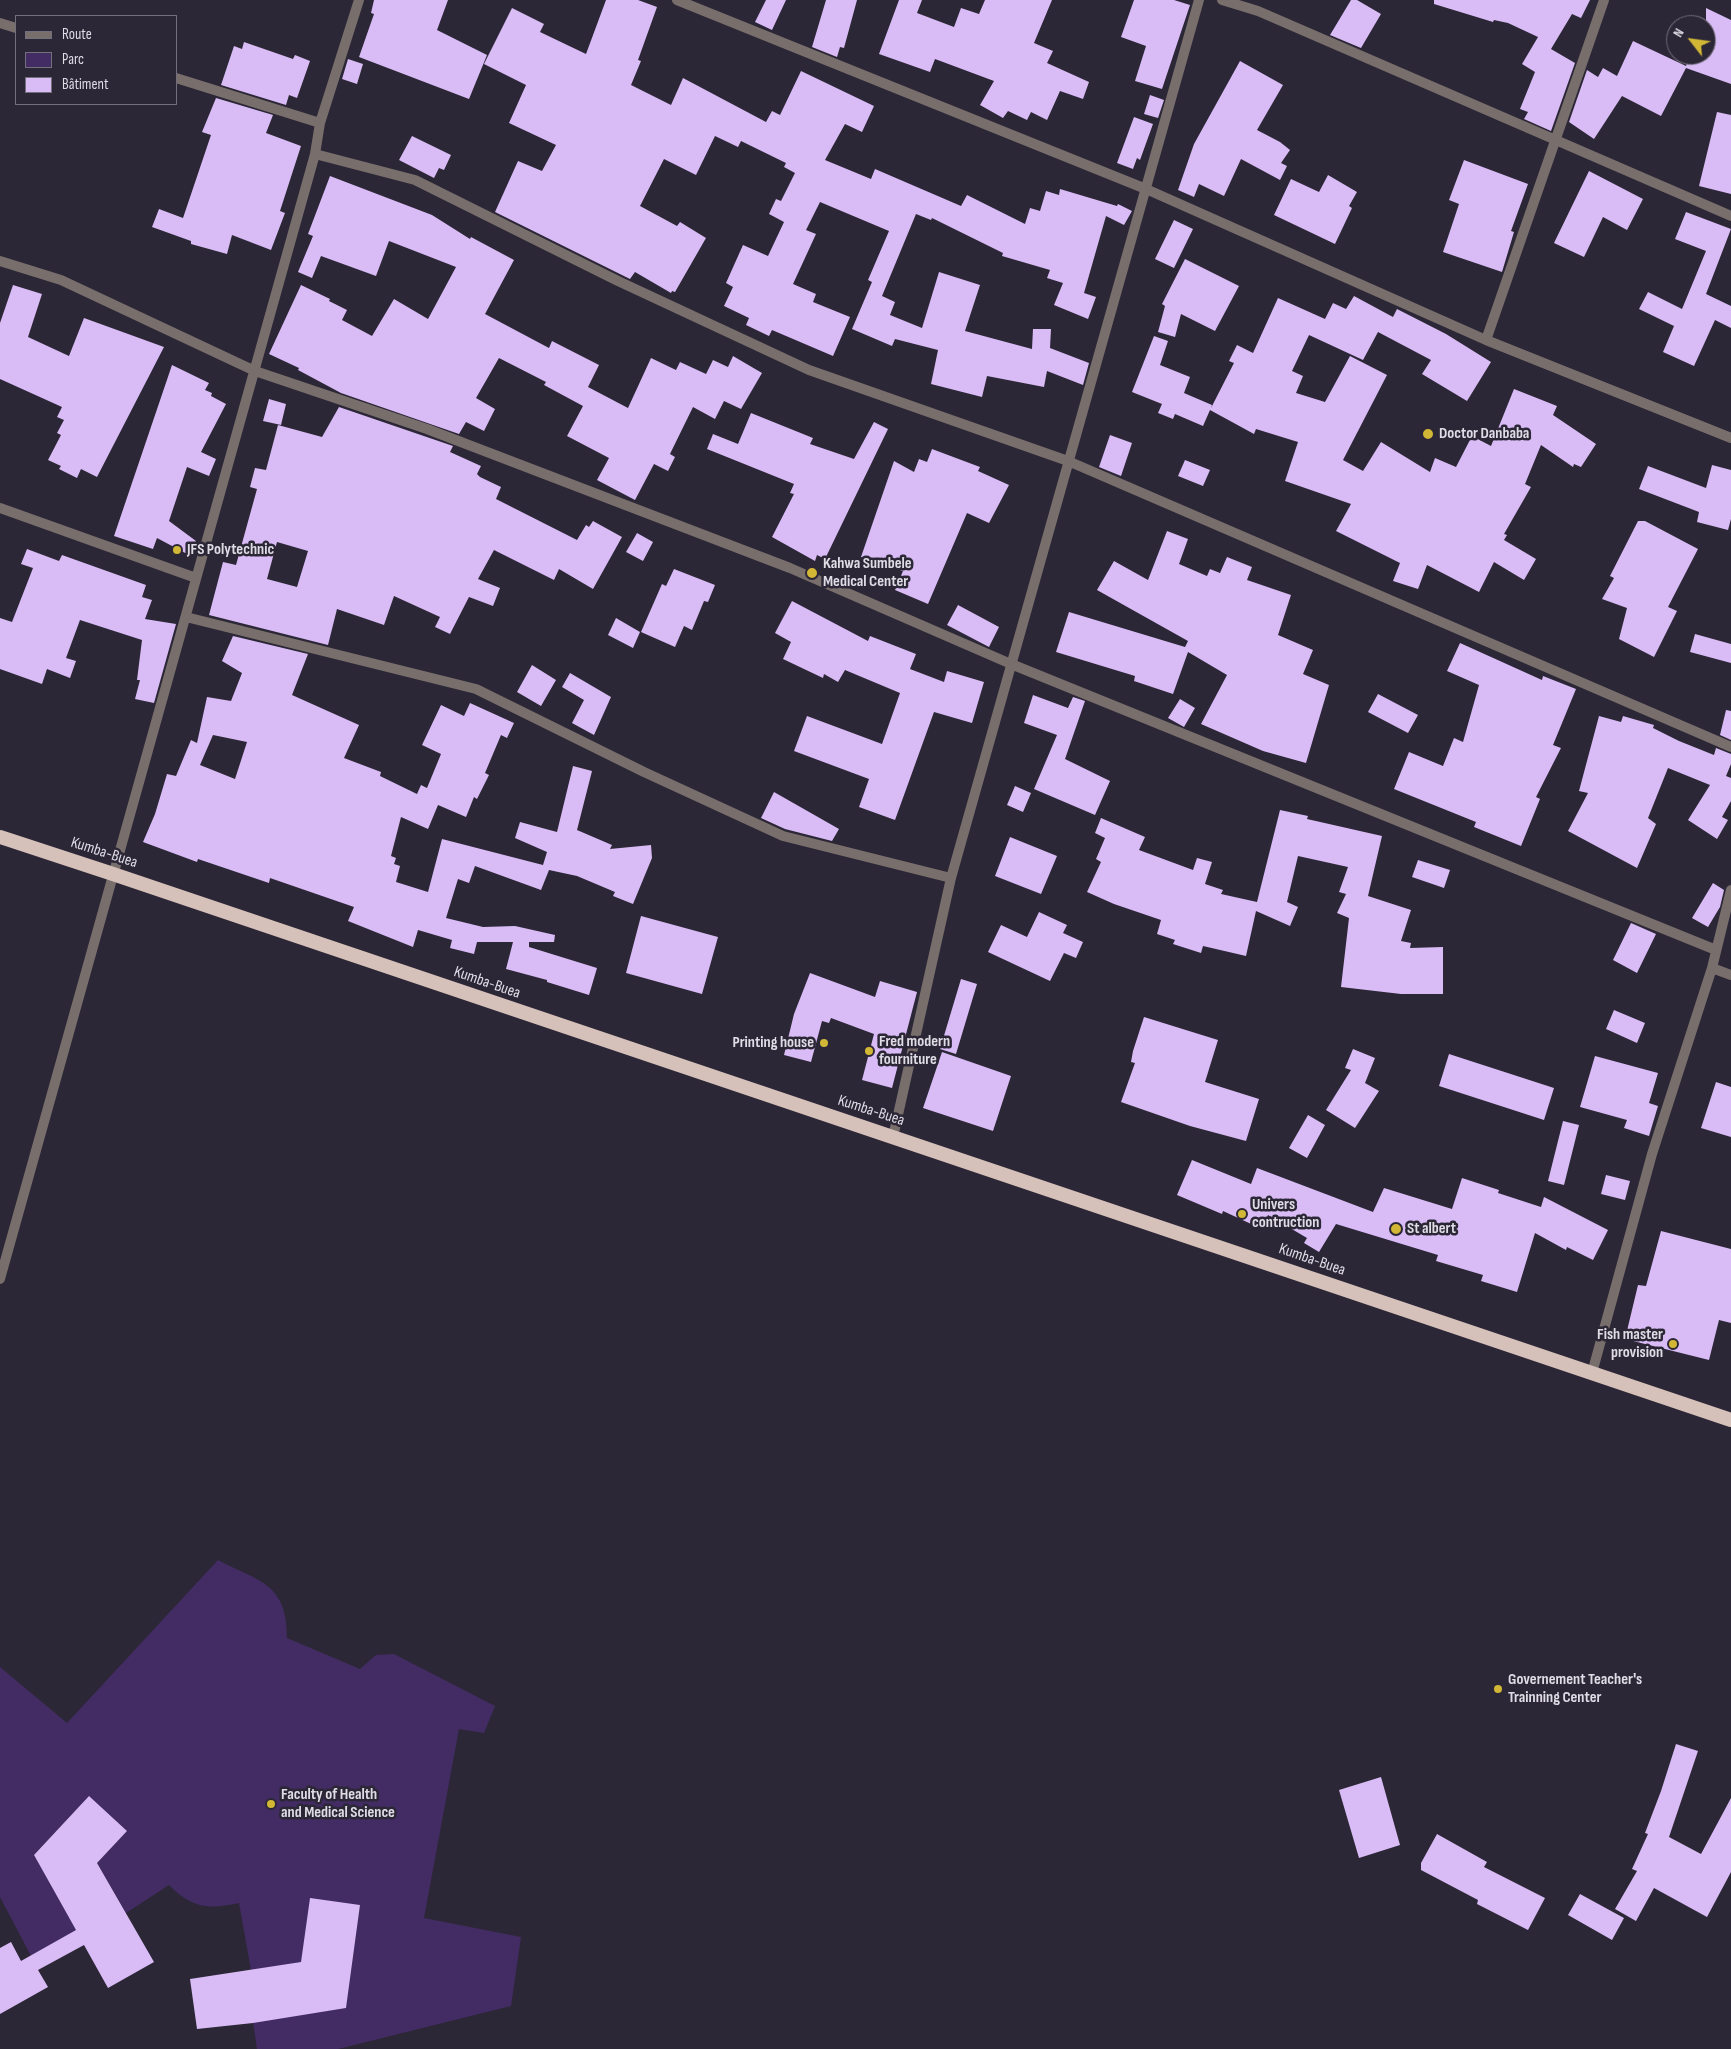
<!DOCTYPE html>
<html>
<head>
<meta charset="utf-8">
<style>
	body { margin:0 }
	#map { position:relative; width:1731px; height:2049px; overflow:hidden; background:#2c2736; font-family:"Sofia Sans Condensed",sans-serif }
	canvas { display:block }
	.legend { position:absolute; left:15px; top:15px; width:162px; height:90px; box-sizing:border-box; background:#2c2736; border:1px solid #746f7c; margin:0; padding:6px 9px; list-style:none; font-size:15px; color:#dfdce6 }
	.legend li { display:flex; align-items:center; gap:10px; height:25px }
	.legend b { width:25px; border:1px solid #746f7c }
	.north { position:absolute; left:1666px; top:15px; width:50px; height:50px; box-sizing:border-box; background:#2c2736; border:1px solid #746f7c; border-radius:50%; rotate:300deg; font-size:14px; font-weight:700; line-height:20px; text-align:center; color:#dfdce6 }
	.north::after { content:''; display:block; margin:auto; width:18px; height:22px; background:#d2b736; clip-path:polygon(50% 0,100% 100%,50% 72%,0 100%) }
</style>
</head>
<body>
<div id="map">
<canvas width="1731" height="2049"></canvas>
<ul class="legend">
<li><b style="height:6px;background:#786e6c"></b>Route</li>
<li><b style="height:14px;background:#422c63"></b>Parc</li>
<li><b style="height:14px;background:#d9bcf6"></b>Bâtiment</li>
</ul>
<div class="north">N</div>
</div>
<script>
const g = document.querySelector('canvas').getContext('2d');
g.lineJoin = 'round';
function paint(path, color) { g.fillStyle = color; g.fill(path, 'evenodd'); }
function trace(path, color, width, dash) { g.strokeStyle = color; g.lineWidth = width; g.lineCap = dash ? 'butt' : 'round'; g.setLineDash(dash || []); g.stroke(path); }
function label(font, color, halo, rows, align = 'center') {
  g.font = font + ' "Sofia Sans Condensed",sans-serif'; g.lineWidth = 5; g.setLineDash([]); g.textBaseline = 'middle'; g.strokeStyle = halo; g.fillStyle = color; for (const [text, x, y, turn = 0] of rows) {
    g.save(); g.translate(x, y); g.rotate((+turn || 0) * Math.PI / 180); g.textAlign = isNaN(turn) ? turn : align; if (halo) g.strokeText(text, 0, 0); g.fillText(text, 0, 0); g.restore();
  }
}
paint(new Path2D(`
	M218,1560C260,1582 287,1583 287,1638L360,1669L376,1655L394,1654L495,1706L484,1733L459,1729L424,1918L521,1937L511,2006L338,2049H257L253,2022L346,2008L360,1905L310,1899L301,1962L251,1970L239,1903C208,1910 192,1908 169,1885L126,1913L97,1863L127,1831L89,1796L34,1855L76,1930L31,1956L0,1897V1667L67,1723Z`), '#422c63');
paint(new Path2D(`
	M374,0H448L437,30L487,55L469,99L359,57L374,14L371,13Z
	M606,0H638L657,7L638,60L641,61L631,85L671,105L683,78L766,122L772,111L780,115L801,71L874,106L862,132L845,124L825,160L871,179L875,169L961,206L967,195L1025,224L1030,208L1040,211L1046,191L1059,195L1060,189L1117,206L1118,204L1132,211L1124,225L1106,216L1084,293L1096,297L1088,319L1054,305L1063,283L1047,278L1050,270L1002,256L1003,253L932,218L931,220L916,214L882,296L895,302L890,315L922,328L939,272L980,285L965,331L1032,349L1033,329H1051L1050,348L1089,363L1083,385L1047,371L1044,387L987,376L982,397L931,384L938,350L895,339L892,346L852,329L872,282L868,280L889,231L820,202L806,230L816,234L793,284L816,294L813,302L850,317L833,356L772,330L769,336L746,325L749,318L724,306L733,287L726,283L743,245L768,256L784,222L769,214L776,199L781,201L795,173L784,167L786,163L741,141L738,147L715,136L696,175L664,159L640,206L677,226L680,222L706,238L675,292L672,291L671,293L635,272L630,279L495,212L518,161L542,171L556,145L509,123L526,85L484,64L512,8L544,24L540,32L586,54Z
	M766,0H786L772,30L755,22Z
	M826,0H857L844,48L840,47L837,57L812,47Z
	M899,0H922L917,13L954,27L961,8L979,14L985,0H1052L1034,43L1053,51L1047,63L1089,82L1083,99L1060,91L1047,120L1031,112L1027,120L1008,111L1003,118L980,105L994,81L935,59L930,72L879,54Z
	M1134,0H1174L1190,5L1162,89L1135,81L1146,46L1121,37Z
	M1351,0H1357L1381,14L1361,48L1330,35Z
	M1434,0H1590L1581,18L1572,14L1551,49L1575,63L1551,131L1524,119L1528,112L1520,109L1535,72L1522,64L1538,37L1508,23L1494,20L1493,22L1434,4Z
	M1706,8L1731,20V84L1686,68L1661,116L1622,96L1594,139L1569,122L1587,70L1598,77L1603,68L1617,76L1633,41L1686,66L1690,55H1706Z
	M244,42L293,59L295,55L310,61L297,98L289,95L286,105L221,85L234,46L242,49Z
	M348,59L363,64L357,84L342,79Z
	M1240,61L1283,85L1257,130L1280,142L1290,150L1281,163L1287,166L1280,180L1241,159L1224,196L1199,184L1194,197L1178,190L1194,144Z
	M1150,95L1164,100L1158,118L1144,114Z
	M216,98L273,115L266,133L301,146L280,211L285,213L271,250L232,235L227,254L191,244V241L152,227L159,209L183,218L211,135L202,132Z
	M1717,112L1731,115V194L1699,186Z
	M1134,117L1153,124L1140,160L1137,158L1133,169L1117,163Z
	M412,136L451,155L444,170L439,168L434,178L399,160Z
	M1464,160L1528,184L1511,231L1514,232L1502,272L1443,252L1459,204L1449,200Z
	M1589,171L1643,199L1627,230L1603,217L1584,257L1554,243Z
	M1328,175L1357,192L1349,206L1352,208L1335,244L1274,215L1291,179L1319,192Z
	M330,176L432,215L470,239L471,237L514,260L485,314L549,348L552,341L599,365L588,387L628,408L651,358L676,370L680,362L706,374L713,360L728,367L733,356L762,373L741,409L724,401L715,419L693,407L670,454L675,457L668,471L654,464L635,500L597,480L609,458L567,436L583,406L544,385L546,382L499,358L476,398L495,409L484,431L466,422L459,434L341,393L298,370L299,368L269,354L301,285L330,299L329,301L347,310L342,320L372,336L394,299L428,319L456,267L389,241L376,276L321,256L312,278L298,272L313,236L308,234Z
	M1686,212L1731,229L1706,294L1731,306V328L1715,320L1694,366L1663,352L1674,326L1639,309L1648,292L1682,309L1706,251L1675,239Z
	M1174,220L1193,229L1174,268L1155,259Z
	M1185,259L1239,286L1215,331L1181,314L1175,337L1158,332L1165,306L1162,304Z
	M13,285L42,294L28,337L69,356L84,318L164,347L97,477L81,469L77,478L59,469L61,466L48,460L61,435L57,433L64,420L57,417L62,407L0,379V323Z
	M1354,296L1393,317L1397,309L1446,334L1491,362L1467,401L1422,374L1431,360L1378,332L1363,360L1309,335L1292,371L1303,376L1296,393L1325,402L1350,356L1387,375L1343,460L1363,471L1381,442L1430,472L1435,458L1456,467L1472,436L1491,446L1514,389L1557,406L1553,415L1596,444L1581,467L1574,464L1573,467L1541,445L1525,484L1531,487L1504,534L1507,535L1504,540L1536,559L1524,580L1494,562L1479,592L1427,565L1418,589L1393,581L1400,563L1336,531L1351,504L1285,481L1298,442L1256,429L1254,434L1210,410L1203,426L1175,414L1173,419L1158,413L1162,404L1132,392L1154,336L1168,341L1160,365L1190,377L1184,393L1212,405L1211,408L1234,363L1229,361L1237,345L1253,353L1278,298L1325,319L1333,303L1346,309Z
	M172,365L209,383L205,390L212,393L211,396L226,404L201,452L216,459L209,476L187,467L169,521L196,541L189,555L157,538L153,549L114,536Z
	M269,399L286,404L281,425L263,421Z
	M339,407L453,446L450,452L481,466L477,474L480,477L501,487L496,499L577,540L586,525L589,527L593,521L622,537L593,589L559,569L554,580L494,550L478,579L500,588L493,606L469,597L450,634L435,627L440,617L394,596L384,625L337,609L328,645L209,615L223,562L236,565L257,489L250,487L255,468L266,470L278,425L322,437ZM277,542L308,551L297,587L267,579Z
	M751,413L813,438L810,444L854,459L874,422L888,429L825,559L817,555L815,561L772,537L794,494L790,493L794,484L707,449L713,434L738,444Z
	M1110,435L1132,443L1121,476L1099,467Z
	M932,449L980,467L978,471L1009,485L989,523L967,513L928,604L895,590L903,571L861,557L894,461L914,472L919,459L927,462Z
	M1185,460L1210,470L1203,486L1178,476Z
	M1712,465L1731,470V519L1728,530L1697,522L1699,512L1639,489L1648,466L1706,488Z
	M1638,521H1645L1698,549L1668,607L1677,611L1654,657L1619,639L1627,608L1602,599L1614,578L1610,576Z
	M1167,531L1188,539L1179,564L1207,576L1210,569L1220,573L1227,557L1252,567L1247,580L1291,595L1278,635L1313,650L1303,674L1329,685L1306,763L1263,751L1201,724L1227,675L1188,652L1173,694L1134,681L1135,676L1056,652L1069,612L1185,647L1188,641L1097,590L1114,561L1148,580Z
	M637,533L653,542L643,561L626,552Z
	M27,549L59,561L62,555L146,585L142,597L152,600L145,619L176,624L154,703L135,699L140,680H137L142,640L80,620L66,658L76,661L70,678L47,669L42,684L0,669V618L12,622L33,568L21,564Z
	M674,569L715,585L708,602L704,601L692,630L684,626L675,647L641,632L662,584L666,586Z
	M792,601L868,641L870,636L916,654L910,669L944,682L947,671L984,682L972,723L934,712L895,820L859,807L869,779L794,751L807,716L882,744L900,693L845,670L838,682L824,674L823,678L783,659L791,642L775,633Z
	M958,605L999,627L989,647L947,625Z
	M616,618L640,632L633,648L608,635Z
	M1695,634L1731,644V663L1690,652Z
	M233,636L308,654L292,695L359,725L344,758L381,772L380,776L417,794L421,785L427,788L441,754L422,745L441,705L464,716L470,703L514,723L507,738L501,735L485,773L489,775L477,799L474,797L466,817L438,805L428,829L401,817L391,856L396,858L394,864L400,866L396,882L428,892L442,839L543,865L547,852L515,838L520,822L557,832L573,766L592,771L577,830L612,845L610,849L651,845L652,858L633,904L613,896L615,892L577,876L549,870L541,890L475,866L469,883L458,879L446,918L483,927L515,926L555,935L554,942H529V947L597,968L589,995L547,982V980L506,969L513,942H477L474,954L450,948L452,940L418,930L413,947L348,921L354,907L270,878L269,883L198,859L197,862L143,842L155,814L167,774L176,776L191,740L197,743L207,697L231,701L242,673L222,661ZM213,735L247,742L235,779L200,765Z
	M1460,643L1542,680L1543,676L1576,689L1553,745L1561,748L1536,797L1540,799L1521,846L1474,827L1476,822L1394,789L1409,752L1443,766L1454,738L1463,742L1479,685L1447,671Z
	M532,665L556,680L541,706L517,692Z
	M570,673L611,697L594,735L572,723L584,700L562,687Z
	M1378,694L1418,715L1408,733L1368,712Z
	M1033,695L1068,708L1073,697L1085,701L1065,759L1110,781L1095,815L1034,789L1057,735L1024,723Z
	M1180,699L1195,708L1184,727L1168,718Z
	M1726,710L1731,711V740L1720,735Z
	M1599,716L1621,722L1623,716L1654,725L1653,728L1679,741L1714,755L1716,748L1731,754V764L1726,776L1731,778V801L1722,817L1728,820L1717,839L1688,820L1710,785L1668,768L1648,818L1656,824L1637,868L1568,831L1588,793L1579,791Z
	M1015,786L1031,793L1023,812L1007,805Z
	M774,792L839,829L832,841L785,829L761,818Z
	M1280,810L1308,816L1307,819L1382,836L1368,896L1411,910L1401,941L1411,943L1410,948L1443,947V994H1401L1341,987L1349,918L1337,913L1346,894L1339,892L1348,867L1298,856L1287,902L1298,907L1290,926L1256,911L1246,956L1203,946L1201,953L1173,944L1175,940L1157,934L1161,920L1114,904L1087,892L1101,862L1096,859L1105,838L1095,833L1101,818L1145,837L1139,850L1193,870L1197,858L1212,862L1205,884L1223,890L1221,894L1257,902Z
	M1010,837L1057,856L1041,894L995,876Z
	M1418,860L1450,870L1444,888L1412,877Z
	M1713,883L1724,890L1720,907L1708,927L1692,918Z
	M1039,912L1067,925L1063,933L1083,942L1076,958L1064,953L1050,981L988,952L1001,925L1027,937Z
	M641,916L718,937L702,994L626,973Z
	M1631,923L1656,934L1637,973L1613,960Z
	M810,973L875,997L880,981L917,992L892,1088L862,1080L874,1034L831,1018L829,1023L822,1021L811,1062L784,1055L794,1014Z
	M961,979L977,984L956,1054L940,1049Z
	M1614,1010L1645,1023L1637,1043L1606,1029Z
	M1144,1017L1218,1040L1205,1082L1259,1099L1246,1141L1190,1126L1121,1102L1135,1063L1131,1062L1133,1051Z
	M1353,1049L1375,1058L1365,1083L1379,1091L1355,1128L1326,1110L1351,1070L1345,1068Z
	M942,1052L1011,1076L993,1131L923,1108Z
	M1449,1054L1554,1088L1544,1120L1439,1086Z
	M1595,1056L1658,1073L1649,1103L1658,1106L1649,1136L1624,1128L1627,1120L1580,1107Z
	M1716,1082L1731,1087V1137L1701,1128Z
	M1308,1115L1325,1125L1307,1158L1289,1148Z
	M1563,1121L1579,1125L1564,1185L1548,1181Z
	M1192,1160L1251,1184L1257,1168L1373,1212L1384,1188L1452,1209L1462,1178L1499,1190L1498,1193L1541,1207L1544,1197L1608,1230L1593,1260L1567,1247L1566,1250L1535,1233L1517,1292L1481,1281L1483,1275L1436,1261L1438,1255L1336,1224L1319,1252L1304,1243L1307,1238L1268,1215L1262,1229L1223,1211L1222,1214L1177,1195Z
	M1606,1175L1630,1181L1625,1200L1601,1194Z
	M1661,1231L1731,1249V1323L1719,1320L1709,1360L1625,1339L1638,1285L1646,1286Z
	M1676,1744L1698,1751L1669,1837L1701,1854L1731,1798V1872L1707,1917L1654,1888L1636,1921L1615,1909L1637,1871L1632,1869L1648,1834L1645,1833L1661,1791Z
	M1381,1777L1400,1845L1359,1858L1339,1790Z
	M89,1796L127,1831L97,1863L154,1962L108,1988L84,1945L38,1970L48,1987L0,2014V1948L11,1942L21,1961L76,1930L34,1855Z
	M1437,1834L1487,1862L1484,1867L1545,1898L1528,1930L1477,1904L1478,1900L1421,1870V1863Z
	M1580,1894L1624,1918L1612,1940L1568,1915Z
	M310,1898L360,1905L346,2008L253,2023L197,2029L190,1979L301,1962Z`), '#d9bcf6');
trace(new Path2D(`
	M677,0L1146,189L1486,340L1731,438
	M1222,0L1258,11L1731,216
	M0,23L16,28
	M176,78L320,123
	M315,154L415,180L618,281L809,370L1068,461L1731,747
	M0,261L61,280L255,371L427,429L790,568L1011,664L1716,950
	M1486,340L1604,0
	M0,508L196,578
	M186,617L476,689L644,772L783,836L951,878
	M1712,968L1731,975
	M893,1137L951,878L1199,0
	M0,1279L315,154L320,123L359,0
	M1592,1373L1652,1154L1712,968L1731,890`), '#786e6c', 10);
trace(new Path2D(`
	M0,837L113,874L1731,1420`), '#d6c0ba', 14);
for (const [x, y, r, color] of [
	[1428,434,6,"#d2b736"],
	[177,550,5,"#d2b736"],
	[812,573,6,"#d2b736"],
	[824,1043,5,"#d2b736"],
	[869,1051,5,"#d2b736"],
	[1242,1214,5,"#d2b736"],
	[1396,1229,6,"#d2b736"],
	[1673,1344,5,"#d2b736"],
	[1498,1689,5,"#d2b736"],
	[271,1804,5,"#d2b736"]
]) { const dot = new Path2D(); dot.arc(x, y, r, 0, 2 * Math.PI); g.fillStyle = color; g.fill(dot); trace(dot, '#2c2736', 2); }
label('bold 16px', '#dfdce6', '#2c2736', [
	["Doctor Danbaba",1439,434],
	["JFS Polytechnic",187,550],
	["Kahwa Sumbele",823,564],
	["Medical Center",823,582],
	["Fred modern",879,1042],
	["fourniture",879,1060],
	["Printing house",814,1043,"right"],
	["Univers",1252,1205],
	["contruction",1252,1223],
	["St albert",1407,1229],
	["Fish master",1663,1335,"right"],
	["provision",1663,1353,"right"],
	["Governement Teacher's",1508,1680],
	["Trainning Center",1508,1698],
	["Faculty of Health",281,1795],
	["and Medical Science",281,1813]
], 'left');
label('16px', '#dfdce6', '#2c2736', [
	["Kumba-Buea",104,853,18],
	["Kumba-Buea",487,983,19],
	["Kumba-Buea",871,1111,18],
	["Kumba-Buea",1312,1260,19]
]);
</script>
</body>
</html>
